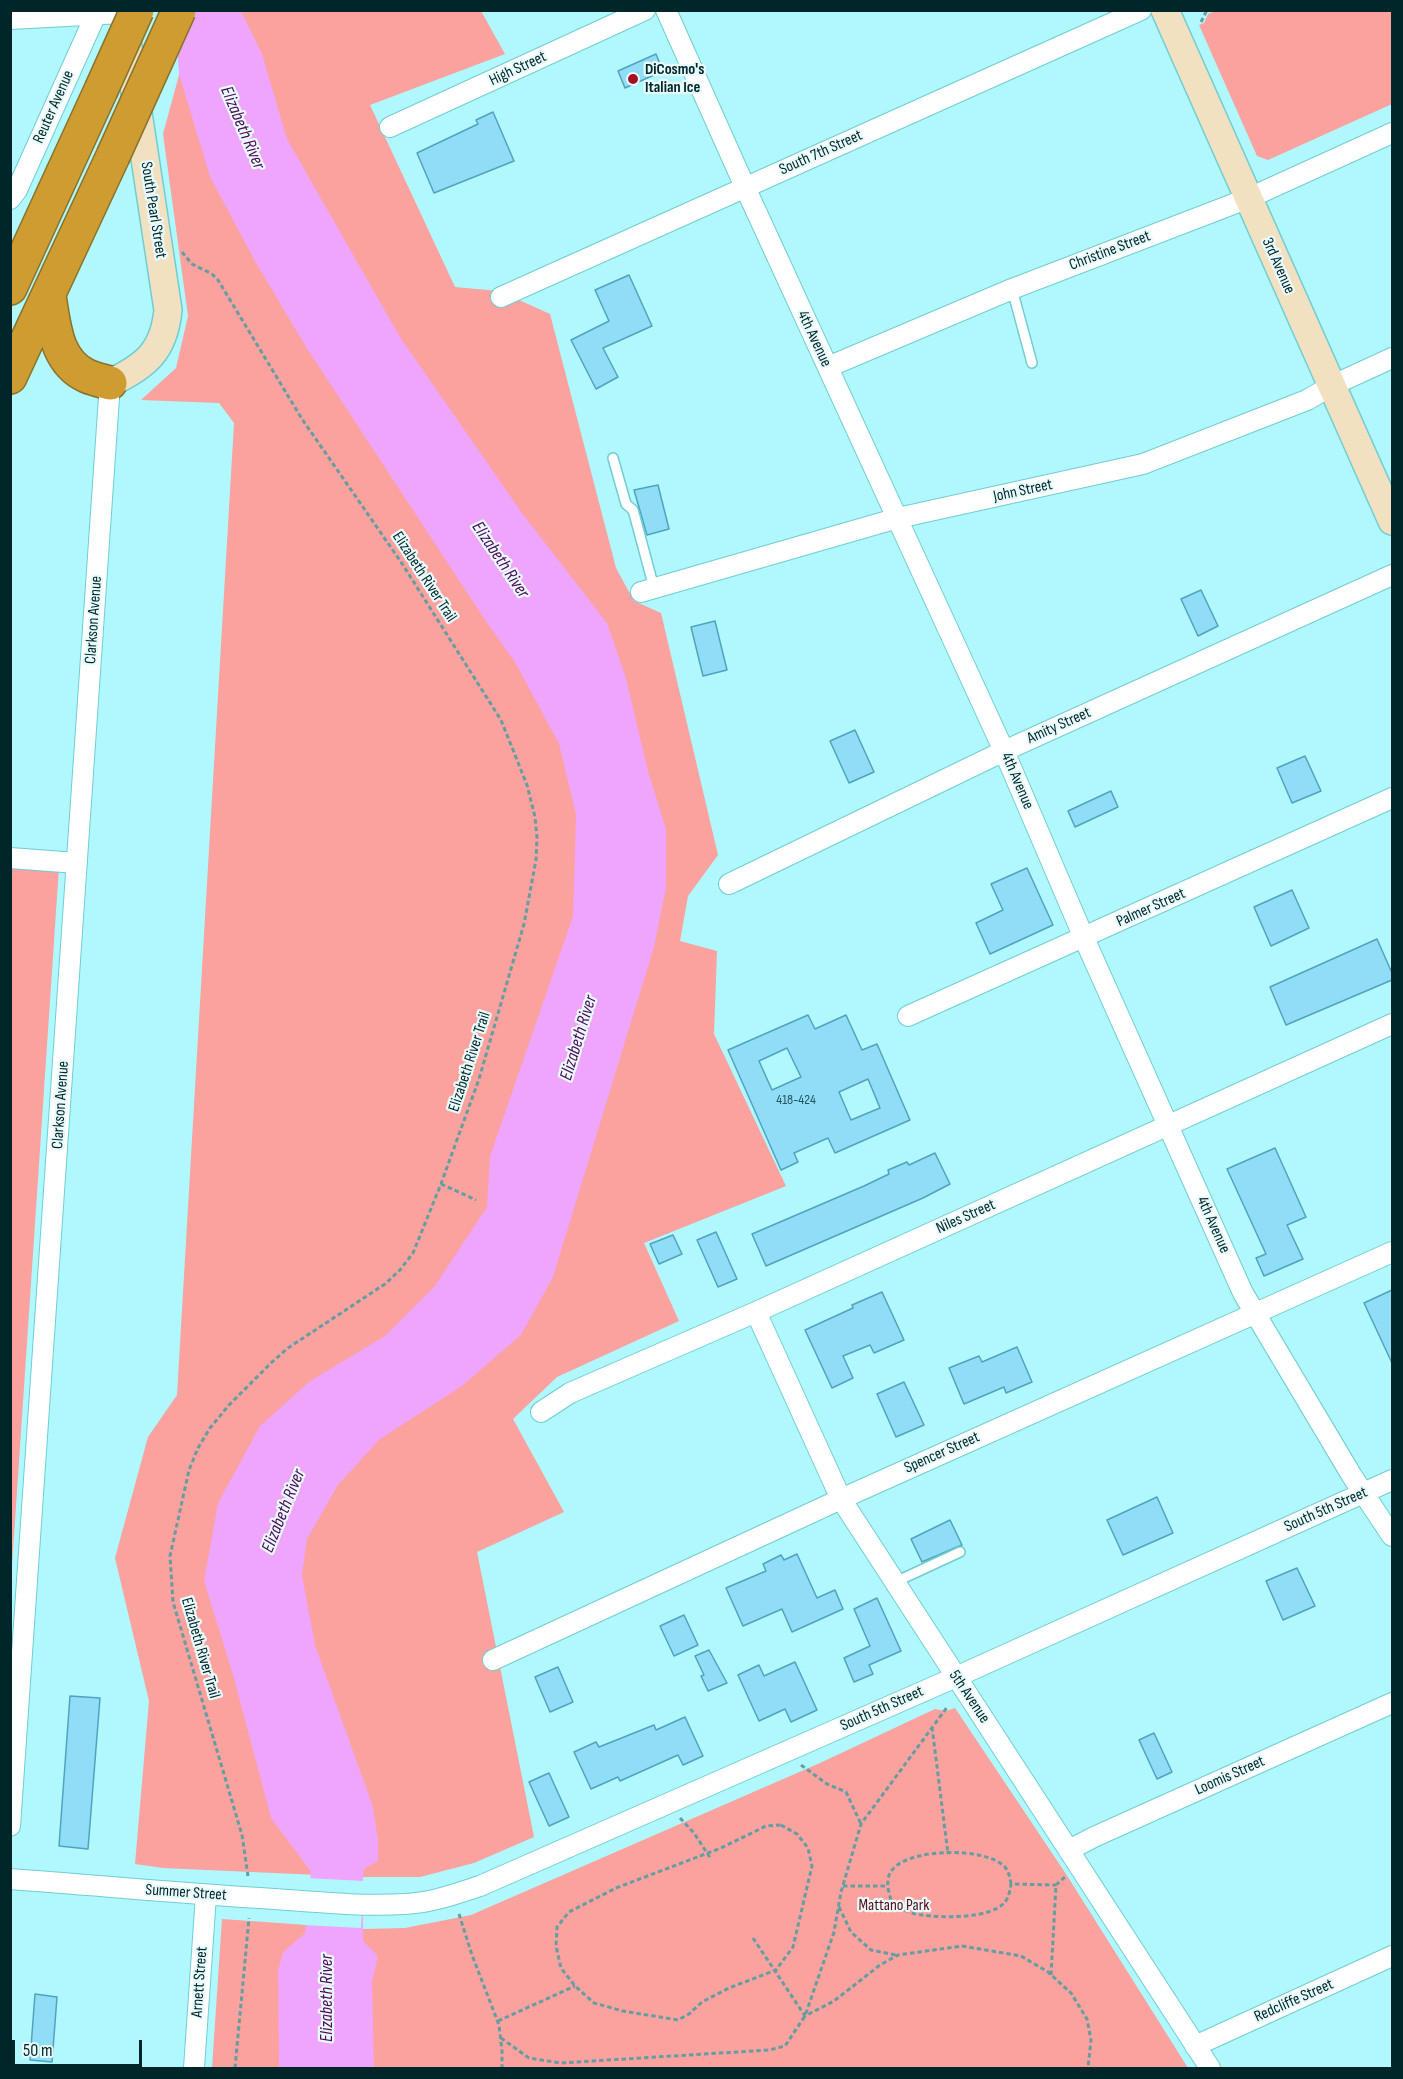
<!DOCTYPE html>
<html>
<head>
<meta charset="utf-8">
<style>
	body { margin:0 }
	#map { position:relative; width:1403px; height:2079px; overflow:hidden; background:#b0f8fd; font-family:"Sofia Sans Condensed",sans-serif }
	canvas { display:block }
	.frame { position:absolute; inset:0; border:12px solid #002629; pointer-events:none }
	.scale { position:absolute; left:12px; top:2040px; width:130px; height:27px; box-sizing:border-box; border:3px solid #002629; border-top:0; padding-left:8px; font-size:18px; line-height:21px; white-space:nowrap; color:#002629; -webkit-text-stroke:4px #e9fafb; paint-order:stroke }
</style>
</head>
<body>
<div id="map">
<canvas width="1403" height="2079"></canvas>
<div class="frame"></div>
<div class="scale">50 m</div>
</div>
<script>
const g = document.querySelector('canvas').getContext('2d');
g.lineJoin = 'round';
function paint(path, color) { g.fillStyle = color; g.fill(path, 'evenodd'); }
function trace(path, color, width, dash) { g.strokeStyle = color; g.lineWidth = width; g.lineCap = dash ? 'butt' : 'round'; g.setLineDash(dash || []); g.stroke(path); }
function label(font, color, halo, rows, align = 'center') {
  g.font = font + ' "Sofia Sans Condensed",sans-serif'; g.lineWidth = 4.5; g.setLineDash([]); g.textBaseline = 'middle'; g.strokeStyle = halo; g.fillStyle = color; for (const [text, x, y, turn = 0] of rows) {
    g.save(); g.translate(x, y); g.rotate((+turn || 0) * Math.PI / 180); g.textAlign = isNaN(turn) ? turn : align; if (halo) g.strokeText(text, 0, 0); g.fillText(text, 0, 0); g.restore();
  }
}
paint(new Path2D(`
	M211,11H481L505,54L370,105L455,287L499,291L550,314L616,568L634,601L661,613L718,855L688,896L680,941L717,951L714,1034L786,1186L644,1243L679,1321L557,1377L513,1419L564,1512L477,1552L534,1837L474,1863L420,1877H363L163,1868L135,1864L149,1701L115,1558L148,1437L177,1395L234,423L219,403L141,400L176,368L188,316L163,134L179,75Z
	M1216,11H1392V104L1268,160L1257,156L1199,25L1204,23L1208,14Z
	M11,863L59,867L11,1580Z
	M955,1708L1066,1874L1188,2068H212L222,1919L363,1929L405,1928L471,1915L820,1763L935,1709L946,1711Z`), '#fba19e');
paint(new Path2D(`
	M175,11H241L262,54L287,139L400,337L522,513L607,623L626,678L648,771L666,829V888L654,947L553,1277L521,1335L462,1386L380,1439L338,1485L307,1539L302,1575L315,1645L373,1807L378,1840V1861L364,1869L363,1877V1941L378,1956L372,1982L374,2068H279L278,1971L283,1952L305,1933L311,1872L271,1818L233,1675L204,1581L218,1503L260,1426L310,1381L385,1336L434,1287L487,1207L490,1156L573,916L576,815L559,744L516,664L483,617L306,347L256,263L210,177L179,74Z`), '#efa5fb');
paint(new Path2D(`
	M307,1878L364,1881L361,1928L303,1925Z`), '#b0f8fd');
const building = new Path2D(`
	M656,54L663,71L625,88L618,71Z
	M493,112L514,161L434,193L417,153L478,124L476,120Z
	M629,275L652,326L603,348L618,377L596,389L571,340L609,321L595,290Z
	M658,485L669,529L647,535L634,490Z
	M1201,590L1218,626L1198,636L1181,599Z
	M715,621L727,670L703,676L691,627Z
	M855,730L874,772L849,783L830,741Z
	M1305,756L1321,791L1292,803L1277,768Z
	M1111,791L1118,807L1075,827L1068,811Z
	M1027,868L1053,925L990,954L976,923L1003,910L991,884Z
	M1292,890L1309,928L1271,946L1254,907Z
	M1377,939L1392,973V980L1286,1025L1270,987Z
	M808,1015L815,1029L846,1015L862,1050L877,1044L910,1120L835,1153L828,1138L794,1153L798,1162L781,1170L728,1050ZM787,1048L801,1077L772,1090L759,1061ZM868,1079L880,1108L851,1120L839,1092Z
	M1275,1148L1306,1217L1287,1225L1303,1259L1264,1276L1256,1258L1266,1254L1227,1169Z
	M935,1153L950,1184L923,1198L766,1266L752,1234L864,1186L889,1174L888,1170L907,1162L909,1165Z
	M716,1232L737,1279L718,1287L697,1240Z
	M673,1235L682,1254L659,1264L650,1244Z
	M1392,1290V1363L1364,1303Z
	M882,1292L904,1340L874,1353L870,1345L843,1356L853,1378L832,1388L805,1330L853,1308L852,1305Z
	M1017,1347L1032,1382L1006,1393L1004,1387L964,1404L949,1368L979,1356L982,1362Z
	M904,1382L924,1425L896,1437L877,1394Z
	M1157,1497L1173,1533L1123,1555L1107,1520Z
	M950,1520L962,1545L922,1562L911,1539Z
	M797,1554L817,1598L835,1590L843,1609L792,1632L782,1609L743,1626L726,1588L766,1571L763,1564L781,1555L784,1560Z
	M1297,1568L1315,1606L1283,1620L1266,1581Z
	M877,1598L901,1651L869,1665L873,1674L854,1682L844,1658L870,1646L854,1609Z
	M684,1615L698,1645L674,1656L660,1626Z
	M709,1650L727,1683L708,1691L701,1676L704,1675L695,1656Z
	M795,1662L817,1710L791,1722L785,1709L759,1721L738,1675L759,1665L764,1676Z
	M558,1667L573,1702L550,1712L535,1677Z
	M70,1696L100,1698L88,1849L59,1846Z
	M685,1717L703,1756L683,1765L678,1755L620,1781L618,1777L591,1789L574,1752L596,1742L599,1747L654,1725L656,1730Z
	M1154,1733L1172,1772L1157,1779L1139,1740Z
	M549,1773L569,1817L549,1826L529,1782Z
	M35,1994L57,1997L52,2062L30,2060Z`);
paint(building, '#90ddf8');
trace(building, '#51a3bd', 1.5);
const lane = new Path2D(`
	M1012,289L1032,363
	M613,458L626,504L633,510L635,517L654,588
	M893,1583L960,1552`);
const street = new Path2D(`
	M666,10L745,187L1004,751L1084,938L1243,1293L1352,1476L1392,1536
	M10,19L123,13
	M390,127L645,10
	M10,199L17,190L96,14
	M501,297L1141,10
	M828,367L1012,289L1249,198L1392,133
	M641,592L898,518L1143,464L1307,400L1331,386L1392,358
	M10,858L77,863
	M729,884L1004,751L1392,575
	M908,1016L1392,798
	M756,1312L841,1499L1210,2068
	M541,1412L570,1393L756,1312L1392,1024
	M493,1660L841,1499L1392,1252
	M10,1826L110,383
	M1069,1850L1094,1837L1392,1703
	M10,1879C94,1885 176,1893 260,1898C308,1901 357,1907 405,1904C431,1903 455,1894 480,1886L956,1677L1392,1480
	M1195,2046L1392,1956
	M194,2068L206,1895`);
const secondary = new Path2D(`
	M1165,10L1392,521
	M110,383C146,366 164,351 168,310L125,27`);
const highway = new Path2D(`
	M10,288L101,90
	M49,296C54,326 56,362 87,376C94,379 102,381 110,383
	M10,377L113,156`);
trace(lane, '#70cdd3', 12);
trace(street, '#70cdd3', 22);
trace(secondary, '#70cdd3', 30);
trace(highway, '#87732e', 36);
trace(new Path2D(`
	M1201,22L1206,12L1209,10
	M182,252L192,264L212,274L218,280L302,419L401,562L501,720L527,785L535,817L537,838L536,860L524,924L479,1079L441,1184L413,1253L400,1270L385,1284L288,1348L271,1363L229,1405L210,1428L198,1448L189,1470L170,1556L173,1602L242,1835L248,1876
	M441,1184L476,1200
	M932,1727L948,1854
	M801,1765L827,1784L846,1792L861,1824
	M680,1818L694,1833L711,1859
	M781,1825L797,1834L808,1848L812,1866L793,1947L776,1970L729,1988L702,2002L689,2014L678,2020L623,2011L594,2003L575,1986L561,1968L556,1946L557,1927L569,1912L616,1888L721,1848L766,1826Z
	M1011,1884C1010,1878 1009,1872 1005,1867C986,1847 913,1848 894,1868C884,1877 888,1891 892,1903C901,1909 911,1914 922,1915C942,1918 991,1919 1005,1902C1009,1897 1010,1890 1011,1884L1056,1885
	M843,1886H888
	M839,1907L851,1932L871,1950L896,1955
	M459,1914L472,1955L499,2025L502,2051V2068
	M753,1938L805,2016L834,2001L880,1965L898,1955L962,1946L1021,1956L1048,1972L1071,1993L1087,2019L1091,2040L1088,2068
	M1051,1975L1056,1885L1066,1876
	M498,2021L575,1986
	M501,2038L529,2058L560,2063L769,2050L785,2046L805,2016L834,1932L841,1892L861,1824L948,1706
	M235,2068L249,1918`), '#659ea2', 3, [4.5, 3]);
trace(lane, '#fff', 9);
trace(street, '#fff', 20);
trace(secondary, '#f1e1c1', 27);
trace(highway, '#cf9c31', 33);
const highwayBridge = new Path2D(`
	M101,90L137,10
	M113,156L179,10`);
trace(highwayBridge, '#87732e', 36, []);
trace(highwayBridge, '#cf9c31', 33);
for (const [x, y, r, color] of [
	[633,79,6,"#a70f27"]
]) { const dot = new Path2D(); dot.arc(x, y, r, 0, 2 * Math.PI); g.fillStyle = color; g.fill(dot); trace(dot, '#e9fafb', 2); }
label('14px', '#24545d', null, [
	["418-424",796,1100]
]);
label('16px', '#002629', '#e9fafb', [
	["High Street",518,69,-25],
	["Reuter Avenue",54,107,-66],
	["South 7th Street",821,153,-24],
	["South Pearl Street",153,210,81],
	["Christine Street",1110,251,-21],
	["3rd Avenue",1278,266,66],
	["4th Avenue",814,339,65],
	["John Street",1023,491,-12],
	["Elizabeth River Trail",424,577,57],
	["Clarkson Avenue",94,620,-86],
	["Amity Street",1059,726,-24],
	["4th Avenue",1017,781,67],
	["Palmer Street",1151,908,-24],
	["Elizabeth River Trail",470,1062,-72],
	["Clarkson Avenue",61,1105,-86],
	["Niles Street",966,1217,-24],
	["4th Avenue",1213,1225,66],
	["Spencer Street",942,1453,-24],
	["South 5th Street",1326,1510,-24],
	["Elizabeth River Trail",200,1648,74],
	["5th Avenue",969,1697,56],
	["South 5th Street",882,1709,-24],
	["Loomis Street",1230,1776,-24],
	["Summer Street",186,1893,4],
	["Arnett Street",200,1982,-86],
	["Redcliffe Street",1294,2001,-24]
]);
label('bold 16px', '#002629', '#e9fafb', [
	["DiCosmo's",645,70],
	["Italian Ice",645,88]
], 'left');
label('16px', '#550c13', '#e9fafb', [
	["Mattano Park",894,1906]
]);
label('italic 18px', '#4e0858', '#e9fafb', [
	["Elizabeth River",242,128,67],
	["Elizabeth River",500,560,56],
	["Elizabeth River",579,1038,-73],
	["Elizabeth River",284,1511,-68],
	["Elizabeth River",327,1998,-90]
]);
</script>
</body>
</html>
